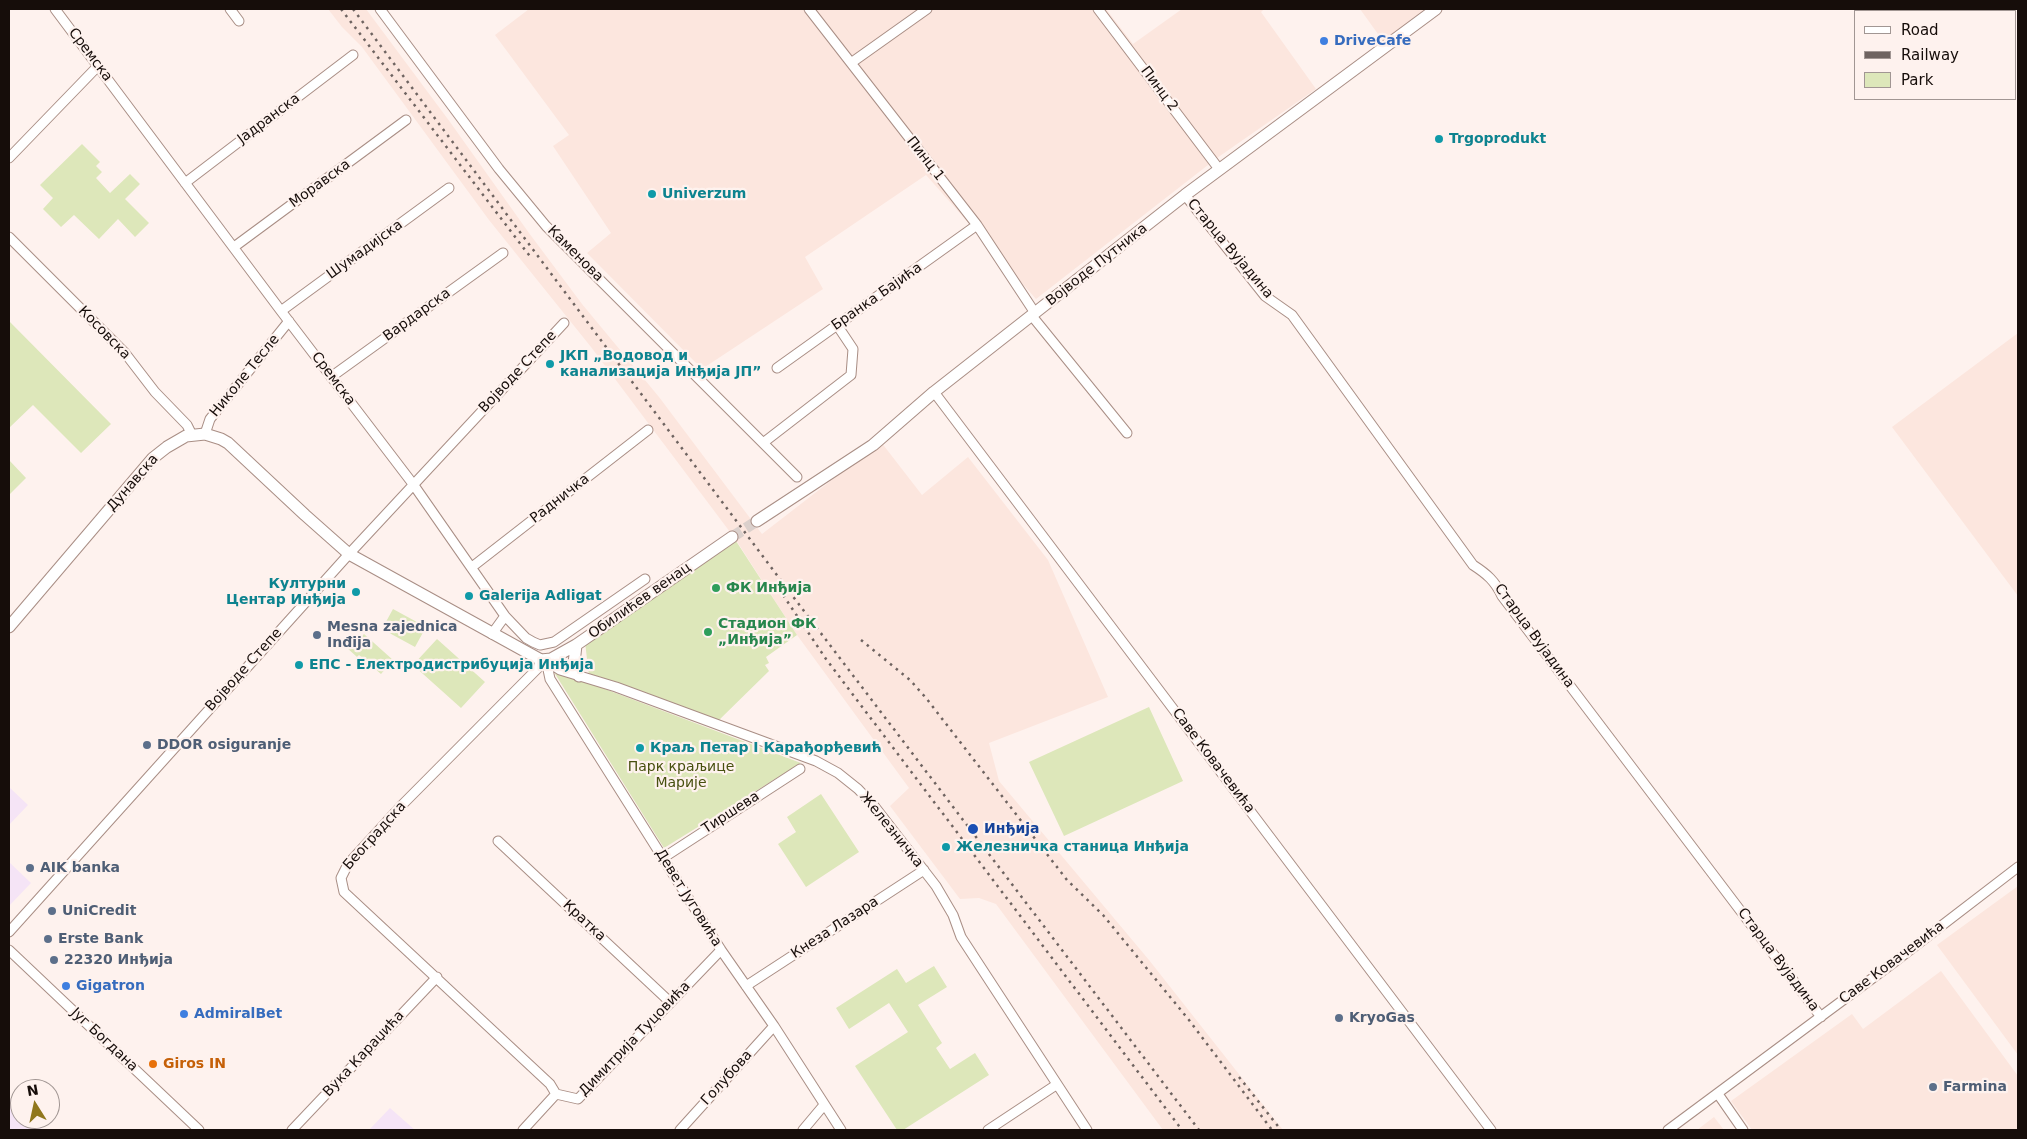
<!DOCTYPE html>
<html>
<head>
<meta charset="utf-8">
<style>
	body { margin:0 }
	#map { position:relative; width:2027px; height:1139px; overflow:hidden; background:#fef2ee; font-family:"DejaVu Sans",sans-serif }
	canvas { display:block }
	.frame { position:absolute; inset:0; border:10px solid #160d0a; pointer-events:none }
	.legend { position:absolute; left:1854px; top:10px; width:162px; height:90px; box-sizing:border-box; background:#fef2ee; border:1px solid #a19693; margin:0; padding:6px 9px; list-style:none; font-size:15px; color:#160d0a }
	.legend li { display:flex; align-items:center; gap:10px; height:25px }
	.legend b { width:25px; border:1px solid #a19693 }
	.north { position:absolute; left:10px; top:1079px; width:50px; height:50px; box-sizing:border-box; background:#fef2ee; border:1px solid #a19693; border-radius:50%; rotate:350deg; font-size:14px; font-weight:700; line-height:20px; text-align:center; color:#160d0a }
	.north::after { content:''; display:block; margin:auto; width:18px; height:22px; background:#90771d; clip-path:polygon(50% 0,100% 100%,50% 72%,0 100%) }
</style>
</head>
<body>
<div id="map">
<canvas width="2027" height="1139"></canvas>
<div class="frame"></div>
<ul class="legend">
<li><b style="height:6px;background:#fff"></b>Road</li>
<li><b style="height:6px;background:#6e6360"></b>Railway</li>
<li><b style="height:14px;background:#dde7ba"></b>Park</li>
</ul>
<div class="north">N</div>
</div>
<script>
const g = document.querySelector('canvas').getContext('2d');
g.lineJoin = 'round';
function paint(path, color) { g.fillStyle = color; g.fill(path, 'evenodd'); }
function trace(path, color, width, dash) { g.strokeStyle = color; g.lineWidth = width; g.lineCap = dash ? 'butt' : 'round'; g.setLineDash(dash || []); g.stroke(path); }
function label(font, color, halo, rows, align = 'center') {
  g.font = font + ' "DejaVu Sans",sans-serif'; g.lineWidth = 4.5; g.setLineDash([]); g.textBaseline = 'middle'; g.strokeStyle = halo; g.fillStyle = color; for (const [text, x, y, turn = 0] of rows) {
    g.save(); g.translate(x, y); g.rotate((+turn || 0) * Math.PI / 180); g.textAlign = isNaN(turn) ? turn : align; if (halo) g.strokeText(text, 0, 0); g.fillText(text, 0, 0); g.restore();
  }
}
paint(new Path2D(`
	M9,787L28,805L9,825Z
	M9,862L31,883L9,906Z
	M9,1098L20,1108V1119H31L43,1130H9Z
	M390,1108L415,1130H369Z`), '#f5e4f6');
paint(new Path2D(`
	M328,9H366L450,122L529,233L582,304L659,397L762,534L881,442L922,495L968,457L1048,560L1108,697L989,743L999,781L1149,960L1283,1130H1163L996,904L979,898L960,899L890,806L909,788L797,635L736,540L591,347L489,220L362,47L342,27Z
	M529,9H1106L1133,44L1182,9H1264L1261,12L1316,89L1217,158L1036,299L926,175L805,257L823,289L702,369L587,253L611,233L553,146L569,135L495,35Z
	M1360,9H1429L1383,41Z
	M2018,333V596L1892,427Z
	M2018,886V1055L1937,945Z
	M1941,971L2018,1076V1130H1752L1731,1101L1852,1014L1863,1029Z
	M1714,1117L1724,1130H1697Z`), '#fce6de');
paint(new Path2D(`
	M82,144L100,162L96,166L102,172L96,178L110,193L130,174L140,184L125,199L149,223L135,237L118,219L99,239L74,215L61,227L43,209L53,198L40,185Z
	M9,321L111,424L81,453L33,405L9,428Z
	M9,460L26,478L9,495Z
	M736,541L797,635L766,657L769,663L765,665L769,671L716,723L589,676L585,642Z
	M393,609L426,627L415,647L382,629Z
	M364,634L393,660L381,674L359,655L357,657L346,647L353,640L356,643Z
	M437,639L485,682L461,708L413,665Z
	M552,669L801,763L664,848Z
	M1149,707L1183,781L1064,836L1029,762Z
	M821,794L859,852L806,887L778,844L796,832L787,817Z
	M934,966L947,987L918,1005L942,1043L936,1048L950,1069L975,1053L989,1075L903,1130H897L855,1066L908,1032L889,1003L849,1029L836,1008L897,969L906,983Z`), '#dde7ba');
trace(new Path2D(`
	M732,537L757,521`), '#dbd0cc', 11, [11, 5.5]);
const minor = new Path2D(`
	M55,9L281,311L413,484L505,616L526,638L533,642L540,645L554,642L645,579
	M230,9L239,21
	M380,9L499,169L546,226L797,477
	M809,9L977,225L1035,313
	M1098,9L1219,169
	M851,63L927,9
	M9,158L98,66
	M185,183L353,55
	M1185,195L1265,296L1292,315L1473,565C1487,574 1495,581 1502,596L1821,1017
	M9,237L125,353L155,392L187,425L192,435
	M234,247L406,120
	M281,311L449,188
	M1032,316L1127,433
	M777,368L977,225
	M331,377L503,253
	M934,392L1491,1130
	M205,434L210,419L289,321
	M763,443L851,375L853,349L837,325
	M472,567L648,430
	M492,634L505,616
	M551,659L554,666L560,670L616,687L816,761L838,773L858,789L875,807L936,886L953,915L961,937L1087,1130
	M541,660L538,668L402,805L348,864L341,878L344,892L550,1084L556,1094
	M546,660L550,679L721,950L774,1026L841,1130
	M498,841L670,1002
	M663,858L800,769
	M9,932L349,554L564,323
	M9,950L199,1130
	M746,986L924,870
	M556,1094L578,1099L721,950
	M1718,1094L1743,1130
	M292,1130L437,977
	M523,1130L556,1094
	M680,1130L774,1026
	M803,1130L824,1105
	M988,1130L1056,1085
	M1668,1130L1893,963L2018,867`);
const major = new Path2D(`
	M757,521L873,445L934,392L1185,195L1436,9
	M9,627L153,458L167,447L186,436L205,434L221,439L228,443L305,515L349,554L541,660L551,659L576,645L732,537
	M576,645L574,664L579,676`);
trace(minor, '#a98e85', 11);
trace(major, '#a98e85', 13);
trace(minor, '#fff', 9);
trace(major, '#fff', 11);
trace(new Path2D(`
	M341,9L532,259
	M353,9L788,590L1199,1130
	M779,589L826,659L1182,1130
	M861,640L910,680L926,698L1067,880L1103,915L1189,1020L1272,1130
	M1239,1077L1281,1130`), '#6e6360', 2.5, [2.5, 5]);
for (const [x, y, r, color] of [
	[1324,41,5,"#3f7fe0"],
	[1439,139,5,"#0f9aa8"],
	[652,194,5,"#0f9aa8"],
	[550,364,5,"#0f9aa8"],
	[716,588,5,"#2e9e5b"],
	[356,592,5,"#0f9aa8"],
	[469,596,5,"#0f9aa8"],
	[708,632,5,"#2e9e5b"],
	[317,635,5,"#5c6f8a"],
	[299,665,5,"#0f9aa8"],
	[147,745,5,"#5c6f8a"],
	[640,748,5,"#0f9aa8"],
	[973,829,6,"#1a4fb4"],
	[946,847,5,"#0f9aa8"],
	[30,868,5,"#5c6f8a"],
	[52,911,5,"#5c6f8a"],
	[48,939,5,"#5c6f8a"],
	[54,960,5,"#5c6f8a"],
	[66,986,5,"#3f7fe0"],
	[184,1014,5,"#3f7fe0"],
	[1339,1018,5,"#5c6f8a"],
	[153,1064,5,"#e8710a"],
	[1933,1087,5,"#5c6f8a"]
]) { const dot = new Path2D(); dot.arc(x, y, r, 0, 2 * Math.PI); g.fillStyle = color; g.fill(dot); trace(dot, '#fef2ee', 2); }
label('bold 14px', '#366cbe', '#fef2ee', [
	["DriveCafe",1334,41],
	["Gigatron",76,986],
	["AdmiralBet",194,1014]
], 'left');
label('14px', '#160d0a', '#fef2ee', [
	["Сремска",90,55,53],
	["Пинц 2",1159,89,53],
	["Јадранска",269,119,-37],
	["Пинц 1",925,159,52],
	["Моравска",320,184,-36],
	["Старца Вујадина",1230,249,50],
	["Шумадијска",365,250,-36],
	["Каменова",575,254,45],
	["Војводе Путника",1097,265,-38],
	["Бранка Бајића",877,297,-35],
	["Вардарска",417,315,-36],
	["Косовска",104,333,46],
	["Војводе Степе",518,372,-47],
	["Николе Тесле",245,376,-51],
	["Сремска",333,379,53],
	["Дунавска",133,483,-49],
	["Радничка",560,499,-38],
	["Обилићев венац",640,601,-35],
	["Старца Вујадина",1534,636,54],
	["Војводе Степе",244,670,-48],
	["Саве Ковачевића",1213,761,53],
	["Тиршева",731,813,-33],
	["Железничка",891,830,51],
	["Београдска",375,836,-48],
	["Девет Југовића",688,898,58],
	["Кратка",584,921,43],
	["Кнеза Лазара",835,928,-33],
	["Старца Вујадина",1778,960,53],
	["Саве Ковачевића",1892,963,-37],
	["Димитрија Туцовића",635,1039,-46],
	["Југ Богдана",104,1040,43],
	["Вука Караџића",364,1054,-47],
	["Голубова",727,1078,-48]
]);
label('bold 14px', '#0d838f', '#fef2ee', [
	["Trgoprodukt",1449,139],
	["Univerzum",662,194],
	["ЈКП „Водовод и",560,356],
	["канализација Инђија ЈП”",560,372],
	["Културни",346,584,"right"],
	["Центар Инђија",346,600,"right"],
	["Galerija Adligat",479,596],
	["ЕПС - Електродистрибуција Инђија",309,665],
	["Краљ Петар I Карађорђевић",650,748],
	["Железничка станица Инђија",956,847]
], 'left');
label('bold 14px', '#27864d', '#fef2ee', [
	["ФК Инђија",726,588],
	["Стадион ФК",718,624],
	["„Инђија”",718,640]
], 'left');
label('bold 14px', '#4e5e75', '#fef2ee', [
	["Mesna zajednica",327,627],
	["Inđija",327,643],
	["DDOR osiguranje",157,745],
	["AIK banka",40,868],
	["UniCredit",62,911],
	["Erste Bank",58,939],
	["22320 Инђија",64,960],
	["KryoGas",1349,1018],
	["Farmina",1943,1087]
], 'left');
label('14px', '#47500f', '#fef2ee', [
	["Парк краљице",681,767],
	["Марије",681,783]
]);
label('bold 14px', '#164399', '#fef2ee', [
	["Инђија",984,829]
], 'left');
label('bold 14px', '#c56008', '#fef2ee', [
	["Giros IN",163,1064]
], 'left');
</script>
</body>
</html>
